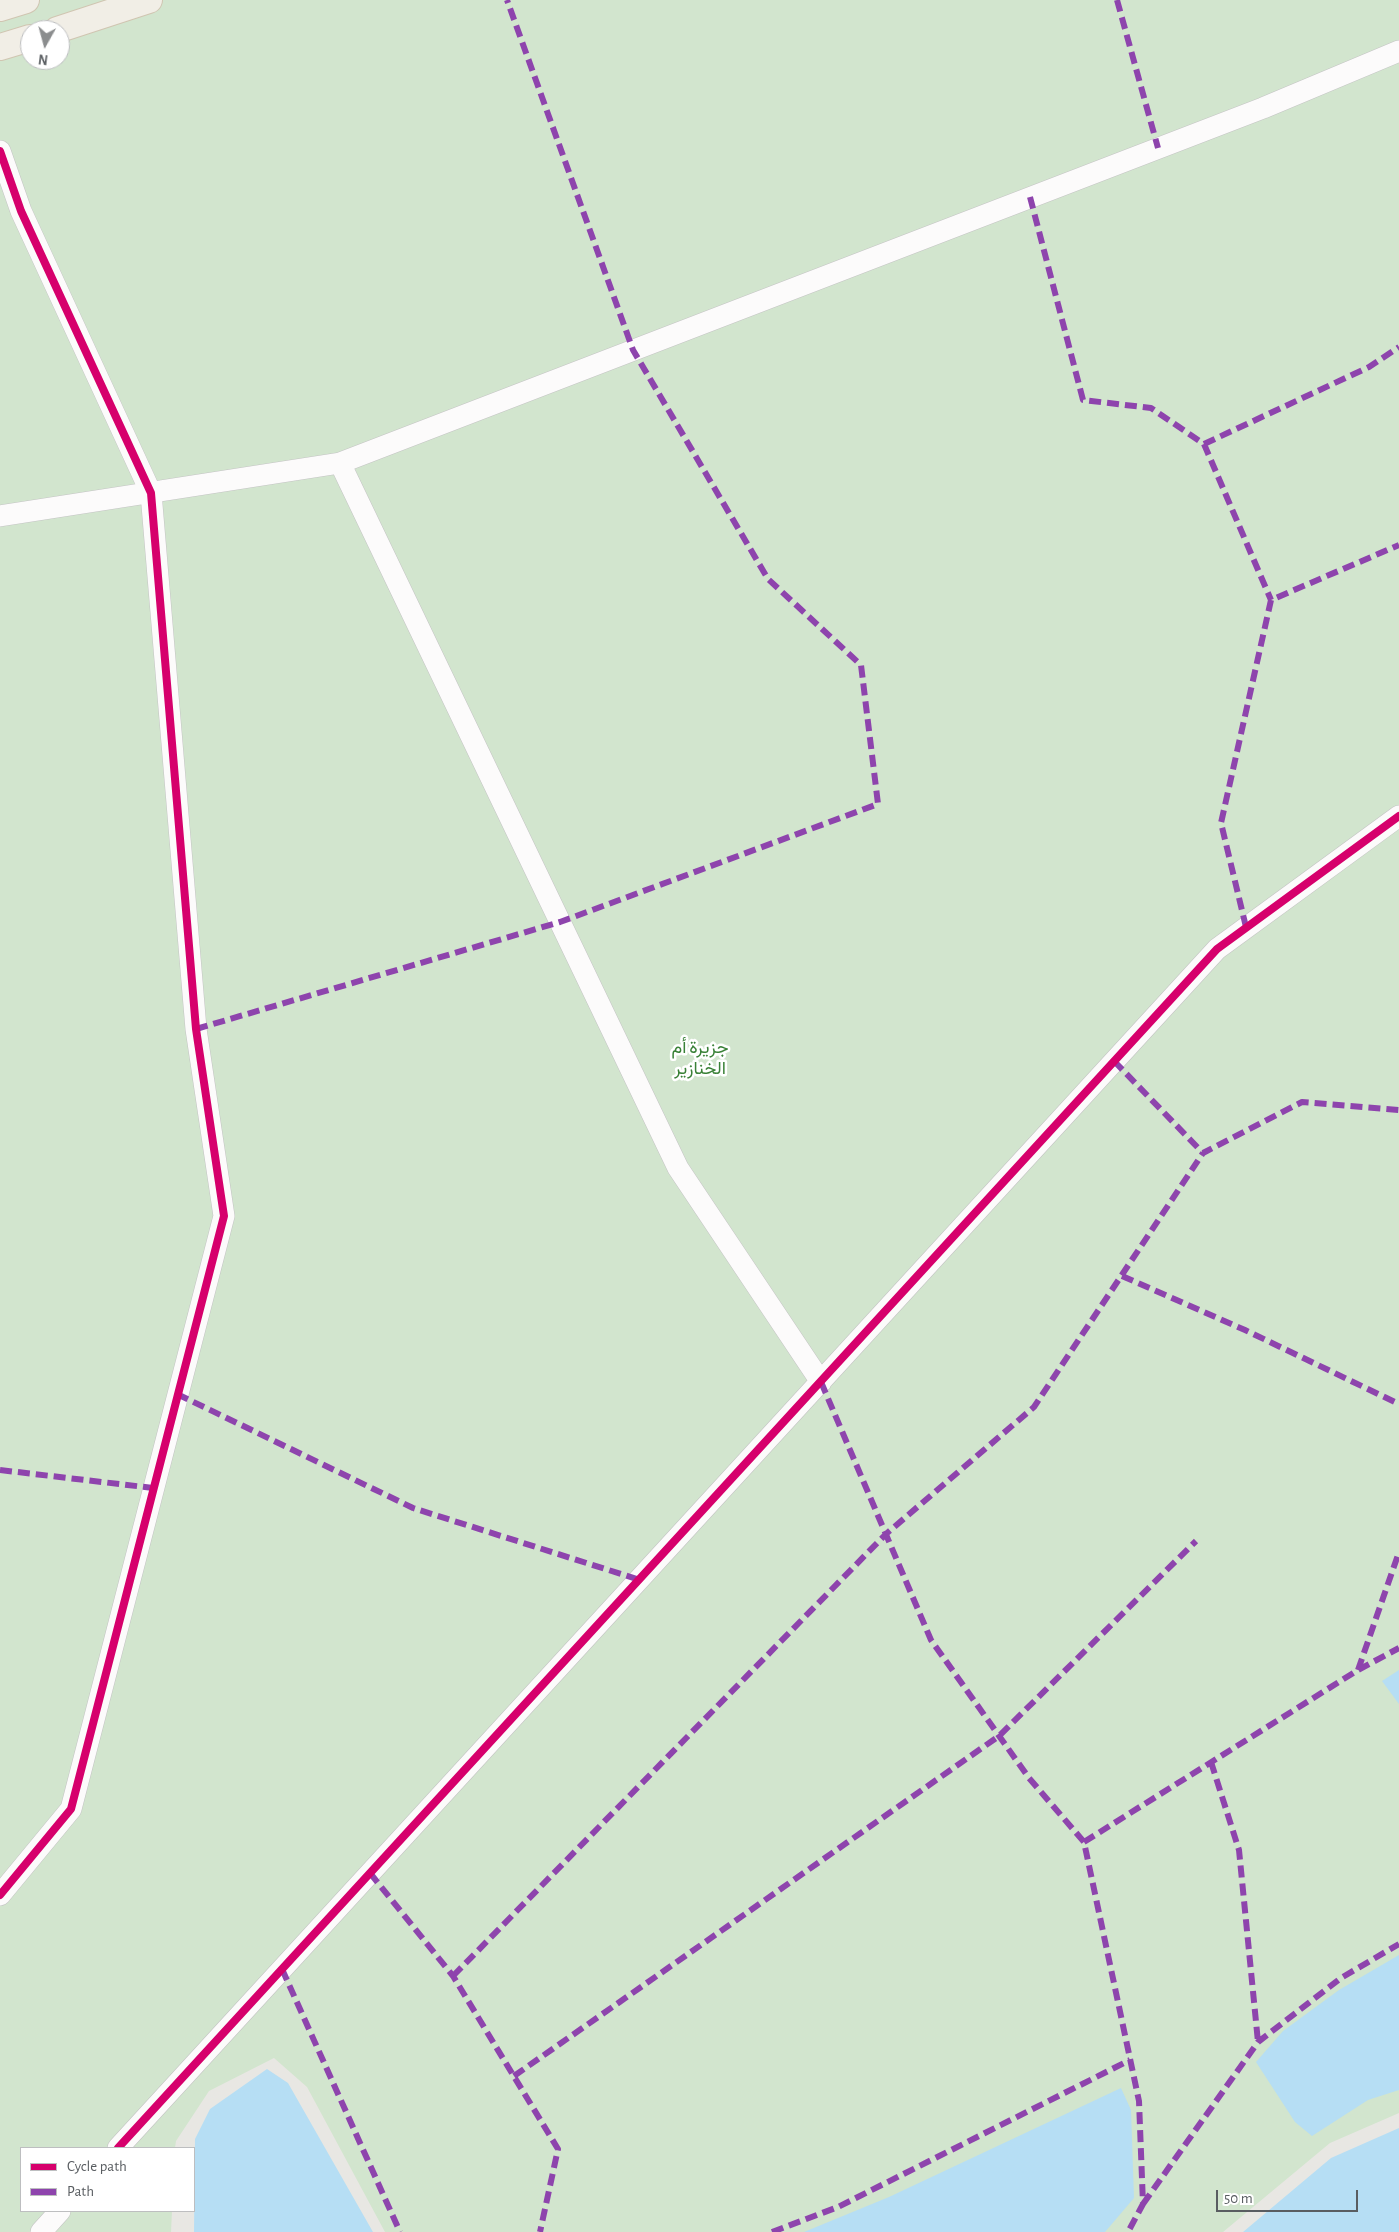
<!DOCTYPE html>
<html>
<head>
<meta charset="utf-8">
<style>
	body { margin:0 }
	#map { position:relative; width:1399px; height:2232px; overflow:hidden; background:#e8e7e3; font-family:"Alegreya Sans",sans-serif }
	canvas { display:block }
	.legend { position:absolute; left:20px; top:2147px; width:175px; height:65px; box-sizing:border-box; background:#fff; border:1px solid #bdbec0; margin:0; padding:6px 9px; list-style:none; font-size:15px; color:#595d61 }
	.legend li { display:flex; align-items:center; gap:10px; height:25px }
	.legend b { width:25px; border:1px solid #bdbec0 }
	.north { position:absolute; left:20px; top:20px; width:50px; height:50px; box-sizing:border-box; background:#fff; border:1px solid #bdbec0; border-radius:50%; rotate:187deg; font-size:14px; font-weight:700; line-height:20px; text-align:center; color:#595d61 }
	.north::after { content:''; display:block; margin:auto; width:18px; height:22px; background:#8b8d8e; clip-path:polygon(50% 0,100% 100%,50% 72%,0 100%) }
	.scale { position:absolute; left:1216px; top:2190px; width:142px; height:22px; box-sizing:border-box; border:2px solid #595d61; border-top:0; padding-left:6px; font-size:15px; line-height:18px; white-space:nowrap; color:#595d61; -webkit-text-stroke:4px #fff; paint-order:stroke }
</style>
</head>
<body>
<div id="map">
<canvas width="1399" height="2232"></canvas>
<ul class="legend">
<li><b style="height:6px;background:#d6006c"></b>Cycle path</li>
<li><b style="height:6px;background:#8e44ad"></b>Path</li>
</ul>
<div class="north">N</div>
<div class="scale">50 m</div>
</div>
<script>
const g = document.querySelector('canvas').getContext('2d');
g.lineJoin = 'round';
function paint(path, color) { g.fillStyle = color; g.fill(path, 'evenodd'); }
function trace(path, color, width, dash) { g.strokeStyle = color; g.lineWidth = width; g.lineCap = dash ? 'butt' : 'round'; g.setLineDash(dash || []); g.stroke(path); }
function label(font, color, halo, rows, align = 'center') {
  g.font = font + ' "Alegreya Sans",Vazirmatn,sans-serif'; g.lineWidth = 5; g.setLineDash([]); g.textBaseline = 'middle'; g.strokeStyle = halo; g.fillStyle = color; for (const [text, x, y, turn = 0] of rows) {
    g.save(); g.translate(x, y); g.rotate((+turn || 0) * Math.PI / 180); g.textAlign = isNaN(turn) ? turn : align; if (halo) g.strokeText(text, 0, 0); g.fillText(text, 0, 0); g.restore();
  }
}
paint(new Path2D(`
	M0,0H1399V2113L1330,2143L1223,2232H385L307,2087L274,2058L209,2091L176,2141L175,2148H21V2211H172L171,2232H0ZM30,30H60V60H30Z`), '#d2e5ce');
paint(new Path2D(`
	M1399,1670V1704L1382,1681Z
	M1399,1955V2090L1368,2100L1312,2136L1295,2122L1256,2062L1283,2031L1339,1990Z
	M267,2069L288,2083L373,2232H194L195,2139L210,2109Z
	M1121,2088L1131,2110L1134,2198L1105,2232H804L889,2197Z
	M1399,2128V2232H1243L1331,2158Z`), '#b6def4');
const minor = new Path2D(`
	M0,151L21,211L151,493L196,1029L224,1216L71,1809L0,1895
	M340,463L678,1168L821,1382
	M0,516L340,463L1263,108L1399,51
	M118,2148L1217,949L1399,816
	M41,2232L60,2211`);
const major = new Path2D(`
	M0,8L26,0
	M57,30L149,0
	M0,47L30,38`);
trace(minor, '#c4c4c4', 22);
trace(major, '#d0c5b1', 28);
trace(minor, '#fcfbfb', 21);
trace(major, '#f1eee6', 26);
trace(new Path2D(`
	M1117,0L1158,148
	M1030,197L1083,400L1151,408L1204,444L1271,600
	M1204,444L1369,367L1399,347
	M1246,927L1221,823L1271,600L1399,545
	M196,1029L560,922L878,804L861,665L768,579L633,350L507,0
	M1114,1061L1203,1153L1302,1102L1399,1110
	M1122,1276L1245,1330L1399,1404
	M821,1382L931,1640L1029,1778L1084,1842L1139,2101L1143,2204L1128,2232
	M177,1394L413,1508L640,1580
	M0,1470L153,1488
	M1358,1670L1399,1552
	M1211,1762L1239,1850L1258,2042
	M1084,1842L1358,1670L1399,1648
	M370,1873L453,1976L558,2149L540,2232
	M282,1969L400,2232
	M453,1976L886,1534L1034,1407L1203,1153
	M514,2076L999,1736L1196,1541
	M1143,2204L1258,2042L1341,1978L1399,1944
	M772,2232L838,2207L1130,2060`), '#8e44ad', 6, [12, 6]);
trace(new Path2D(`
	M0,151L21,211L151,493L196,1029L224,1216L71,1809L0,1895
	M118,2148L1217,949L1399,816`), '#d6006c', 8);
label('18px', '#398137', '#fff', [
	["جزيرة أم",700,1048],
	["الخنازير",700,1069]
]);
</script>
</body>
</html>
